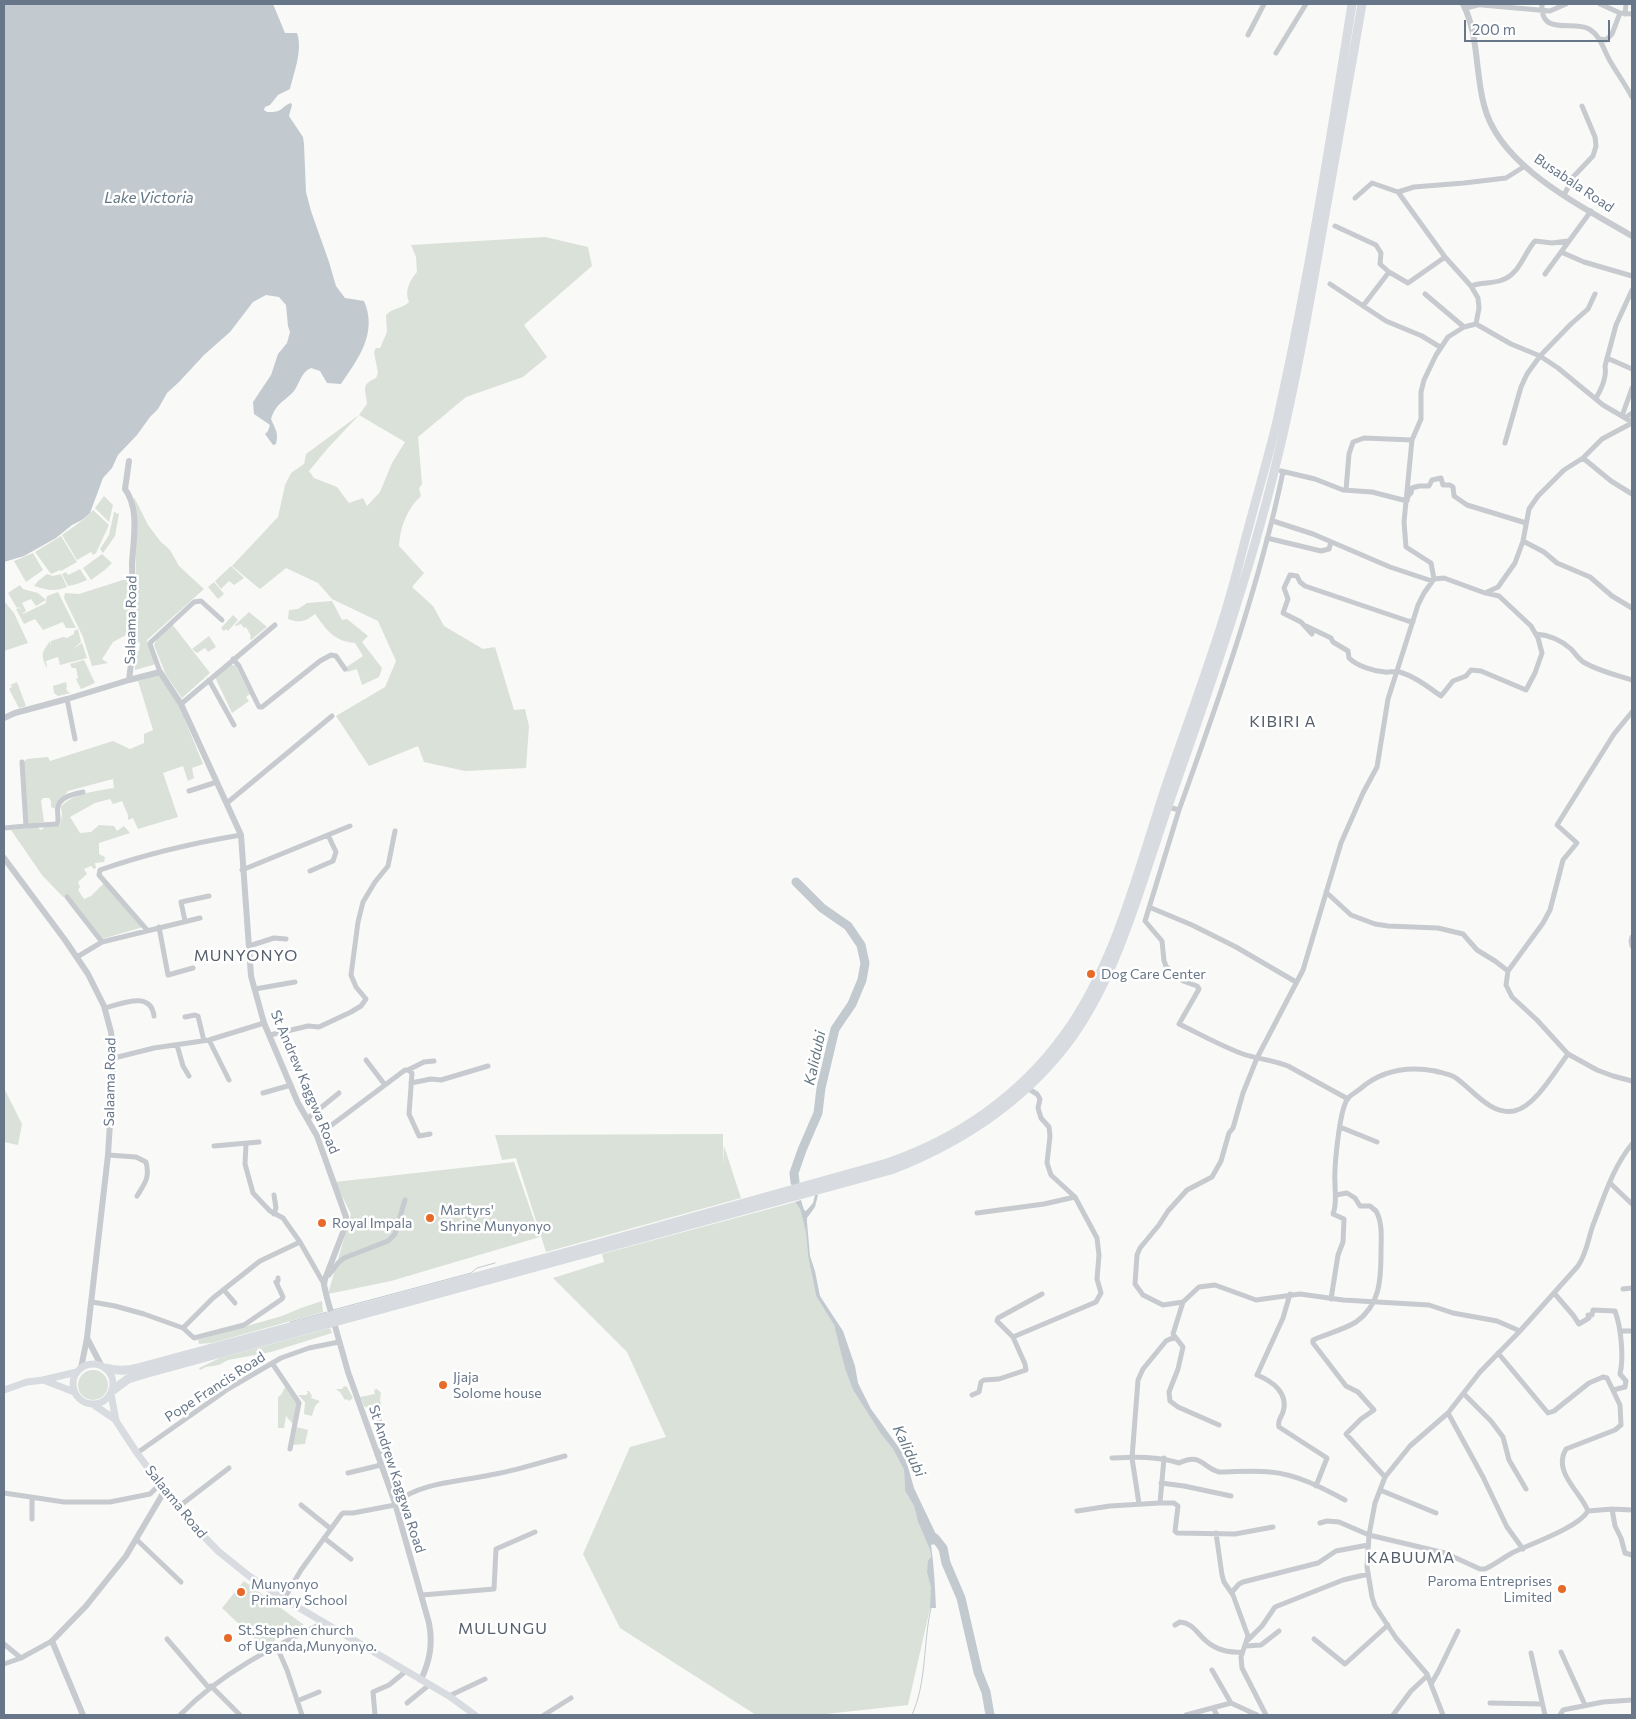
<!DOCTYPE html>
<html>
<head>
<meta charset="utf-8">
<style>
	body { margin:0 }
	#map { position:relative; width:1636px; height:1719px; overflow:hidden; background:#f9f9f7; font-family:Commissioner,sans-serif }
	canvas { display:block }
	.frame { position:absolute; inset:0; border:5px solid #677689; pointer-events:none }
	.scale { position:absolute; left:1464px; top:20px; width:146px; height:22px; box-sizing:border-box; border:2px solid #677689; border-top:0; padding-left:6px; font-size:15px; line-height:18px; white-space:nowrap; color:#677689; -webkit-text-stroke:4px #fff; paint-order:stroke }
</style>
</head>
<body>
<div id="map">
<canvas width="1636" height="1719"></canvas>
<div class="frame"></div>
<div class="scale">200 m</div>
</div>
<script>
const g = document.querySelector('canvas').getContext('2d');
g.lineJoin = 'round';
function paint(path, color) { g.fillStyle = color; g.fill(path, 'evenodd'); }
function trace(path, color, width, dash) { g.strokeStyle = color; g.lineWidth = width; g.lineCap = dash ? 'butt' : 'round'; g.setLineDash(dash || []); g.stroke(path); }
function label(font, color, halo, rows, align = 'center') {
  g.font = font + ' Commissioner,sans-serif'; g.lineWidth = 5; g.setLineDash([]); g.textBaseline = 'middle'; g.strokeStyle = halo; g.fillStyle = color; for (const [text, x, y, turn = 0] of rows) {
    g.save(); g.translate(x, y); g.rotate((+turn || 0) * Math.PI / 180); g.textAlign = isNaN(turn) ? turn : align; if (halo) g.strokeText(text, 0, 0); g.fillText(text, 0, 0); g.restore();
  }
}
paint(new Path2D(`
	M545,237L588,247L592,266L524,325L547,357L523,377L466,397L418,437L422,484L419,488L421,496C407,509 400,527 399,546L424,573L412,587L433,606L444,626L483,649L495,647L514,710L525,709L529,726L526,768L465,771L424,762L418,746L369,766L336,716L385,687L396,661L378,621L332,599L318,583L286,568L260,589L232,566L278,517L285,485L291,473L304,464L306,454L359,415L367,404C366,389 360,385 376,378L378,373L374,352L376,348H380L387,332L386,315C394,307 402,309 409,302C404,291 410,280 417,272L416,257L411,245ZM359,415L405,442L392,463L380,492L367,506L363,498L349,503L337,487L314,478L309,471L328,448Z
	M104,496L113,505L109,522L95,508Z
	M134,497L148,525L160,541L170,550L179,566L204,589L147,640L156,664L135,670V653L139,651L140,643L135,641L136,582Z
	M93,510L109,525L96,553L93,555L91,552L77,560L62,535L83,520Z
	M114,512L119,514L115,536L103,553L100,549L109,535Z
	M61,536L77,562L61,571L60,570L51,574L35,552Z
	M33,553L43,570L26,582L14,561Z
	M102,554L112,563L106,569L91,580L83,568Z
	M231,566L244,578L234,585L229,581L221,589L215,581Z
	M80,569L87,580L77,584L68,586L62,574L66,572L68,575Z
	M47,574L53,576L61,574L67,587C55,592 46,590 34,586L38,581Z
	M126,579L130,581L132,622L126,635L113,642L102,659L108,663L92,666L83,637L64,598L65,593L79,594Z
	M214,582L224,594L218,599L208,587Z
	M20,585L23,589L38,593L46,600L47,596L58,592L76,628H66L63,622L43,630L35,619L24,624L16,609L19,608L22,611L19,607L17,608L8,593ZM31,599L36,606L46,600V603L23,614V613L26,611L22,603Z
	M4,601L14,613L28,643L4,651Z
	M332,601L342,620L347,619L368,636L362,642L382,668L379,677L362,685L357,669L347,672L345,668L363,656L355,643C333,641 327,630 315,614C305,622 300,623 288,619L289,610L298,609L307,603Z
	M249,612L267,627L258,634L247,625L258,634L251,640L250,638L251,636L246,627L244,628L241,624L236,626L235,625Z
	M233,615L238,620L228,631L226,629L224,631L221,628Z
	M172,624L210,673L182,698L166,675L154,645L157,639Z
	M78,629L81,642L73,649L82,643L87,658L60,665L58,657L46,661L47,669C41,654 41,654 50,641V646L51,641L63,637L67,638L74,634V631Z
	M209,636L216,647L208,652L205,648L197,653L192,649Z
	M84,660L95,683L81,689L76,679L78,678L76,668H72L70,664Z
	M230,664L236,666L250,694L246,697L249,701L232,713L215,677Z
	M163,673L180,701L185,720L203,764L192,768L194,778L188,781L183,766L163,773L178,817L138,829L133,818L128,820V815L122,801L113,804L110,799L95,803L70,817L80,833L91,832L99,825L114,826L117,831L124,826L130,833L99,843V854L105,857L104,862L95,863L96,868L94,869L91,866L84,869L87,874L78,882L80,887L78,890L84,899L91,896L104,883L143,927L102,939L69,897H63L42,875L11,830L38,827L40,830L43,829L44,827L60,825L62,815L61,807C72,793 97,791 114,788L113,779L68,791L58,803L56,809L51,807V801L49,798H43L41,801L44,822L28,824L23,762L27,759L48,757L50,761L113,741L130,749L144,743V734L153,730L138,681Z
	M17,682L26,706L19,708L9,689L12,687L11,685L8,686Z
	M66,682L67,687L66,688L68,692L71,693L58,696L54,693L53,686Z
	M4,1088L22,1124L18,1145L4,1142Z
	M723,1134V1167L724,1146L741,1198L546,1252L516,1158L502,1160L495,1135Z
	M514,1162L540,1237L391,1281L328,1294L351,1214L335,1182Z
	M795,1202L800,1209L806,1233L808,1256L816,1296L834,1325L853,1390L881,1434L893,1449L904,1470L905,1491L914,1506L918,1522L930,1550L931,1557L927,1573L931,1588L932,1600L908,1705L817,1715H756L620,1628L583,1554L630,1447L666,1437L627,1352L553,1278L604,1262L602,1254Z
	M322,1301L323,1312L212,1343L199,1344L198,1340L282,1316L301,1308Z
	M330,1328L332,1333L271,1352L228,1360L219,1365L206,1367L200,1370L199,1368L220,1358Z
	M78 1385a15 15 0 1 1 30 0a15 15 0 1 1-30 0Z
	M344,1386L347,1387L353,1398L349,1401L347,1399L345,1400L340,1392L337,1390L336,1389H342Z
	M285,1387L299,1403L296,1423H292L286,1416L284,1428H278V1397L281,1395Z
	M377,1389L381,1393L380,1400L382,1407H378L374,1412L364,1406L360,1397L375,1394L374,1390Z
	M307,1391H309L312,1396L311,1398L320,1401L315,1406L312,1416L304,1414L305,1402L298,1395H306L308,1393Z
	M297,1427L308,1430L305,1444L292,1445Z
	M244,1581L304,1625L263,1647L222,1608Z`), '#dae1d8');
paint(new Path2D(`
	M4,4H273L285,33H297C303,50 294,72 290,89L278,95L270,105L265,107L264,110L267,112C284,113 281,106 291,103L292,105L289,116L303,137L304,144L306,192L311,211L329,262L336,286L345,298L364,301C378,333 358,359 341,384L327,383L320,371L311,368C301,372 300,383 294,391C284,402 276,403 271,419C275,429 279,432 276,444L273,445L265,434L268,431L270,425L254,414L253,402L271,375L278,354L287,343L290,332L288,326L286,305L279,297L266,295L253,302L230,332L204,355L179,382L167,393L158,409L150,417L137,435L118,455L112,468L103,478L90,513L82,520L72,525L56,538L24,556L4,562Z
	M815,1195H818L815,1207L807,1218V1222L810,1256L815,1271L820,1296L843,1331L855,1366L858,1383L871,1409L900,1449L906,1460L914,1488L943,1549L939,1551L935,1544L931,1545C934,1565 935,1587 936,1608H930L931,1588L927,1573L928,1561L931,1557L930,1550L918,1522L914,1506L905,1491L904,1470L893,1449L881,1434L853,1390L845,1368L834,1325L816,1296L808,1256L806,1233L800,1209L795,1202L801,1200L804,1210L806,1211L813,1203Z`), '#c2cad0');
trace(new Path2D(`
	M333,1310L471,1273L477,1268L495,1263
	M290,1322L327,1312
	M912,1715C927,1682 923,1643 931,1608`), '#c2cad0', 1);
trace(new Path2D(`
	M795,1182L794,1173L802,1150L818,1113L821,1088L835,1029L852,1004L862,980L865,963L861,945L848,926L822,908L796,882
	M935,1538L943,1548L946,1563L961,1598L978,1672L986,1692L990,1715`), '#c2cad0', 9);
trace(new Path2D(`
	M1542,4C1540,37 1573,20 1589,29C1601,36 1603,49 1610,61C1617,73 1625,84 1632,97
	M1600,4L1620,13L1632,14
	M1482,5L1550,11L1566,4
	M1466,8L1482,4
	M1625,14L1626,4
	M1248,35L1264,4
	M1600,39L1606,40L1612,34L1620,13
	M1276,53L1306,4
	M1398,192L1445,257L1471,286L1478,298L1479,308L1476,324
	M1564,195L1574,176L1593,156L1596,146L1595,137L1582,106
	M1355,198L1372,183L1398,192L1414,187L1464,183L1506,178L1525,166
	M1335,226L1376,245L1381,253L1380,264L1389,272L1408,283L1445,257
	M1561,252L1584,262L1632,276
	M1545,274L1591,211
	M1330,284L1386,321L1422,336L1440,347
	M1471,286C1481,282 1492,284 1502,280C1519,275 1524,253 1535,241L1552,243L1568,241
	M1425,294L1464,327
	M1363,306L1389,272
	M1607,358L1632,369
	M1596,398C1602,388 1607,377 1605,366L1616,325L1632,290
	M1622,416L1632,388
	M1625,418L1632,413
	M1505,443L1521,387L1527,374L1540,356L1571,324L1588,309L1595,294
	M1583,458L1611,481L1632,494
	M1281,471L1315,479L1343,490L1372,492L1407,501L1408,496L1411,493L1412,488L1419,486H1429L1432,480L1441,478L1443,485H1450L1453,487L1454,496L1467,505L1526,523
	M1346,490L1349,454L1353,442L1364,438L1412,440
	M1273,521L1313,534L1390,567L1432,581
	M1267,538L1321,551L1329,549L1331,542
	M1523,541L1544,552L1557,563L1590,577L1612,596L1632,608
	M1434,579L1431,563L1406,547L1404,522L1412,440L1421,419V392L1424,380L1436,355L1448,337L1464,327L1476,324L1511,344L1540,356L1558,368L1603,405L1632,422
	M1306,626L1331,638L1333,642L1348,651L1349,658C1357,666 1373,671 1385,672C1390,673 1395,670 1400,672C1416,677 1428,687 1441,696L1453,681L1466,676L1471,670L1481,671L1526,690L1535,673L1542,653L1538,638L1531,626L1499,596L1486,593
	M1312,634L1301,622L1283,613L1288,599L1284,588L1290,575L1297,576L1300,582L1305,586L1408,621L1413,622
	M1536,634C1549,635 1561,640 1571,649C1576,654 1578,659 1585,663C1599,671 1616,675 1632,680
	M233,659L239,666L259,707H262L320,661L331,655L336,656L345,669
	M160,672L150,644L151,642L194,602L201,601L222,620
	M209,680L234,725
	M67,699L75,739
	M181,704L275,625
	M1632,712L1614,734L1557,825L1577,843L1563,860L1550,910L1543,923L1508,971L1506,985L1512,997L1537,1020L1568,1054L1597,1070L1613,1076L1632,1081
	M189,791L217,782
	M227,803L332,716
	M1168,807L1179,810L1145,921L1162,941L1164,961L1166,966L1183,981L1197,986L1199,989L1179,1024C1200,1034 1221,1046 1243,1054C1258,1059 1273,1060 1288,1066L1348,1099
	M1179,810C1219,699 1259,587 1283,472
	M26,826L57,824C60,818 56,813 58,807C60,796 75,794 83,792
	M4,828L26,826L22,762
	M242,870L350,826
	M310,871L333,861L336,852L328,835
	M1326,892L1351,915L1375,924L1388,926L1438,928L1459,933L1463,934L1477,950L1495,961L1508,971
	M67,897L102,942
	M1149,907L1192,925L1236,947L1296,982
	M185,921L181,902L209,896
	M159,927L168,975L193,968
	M147,930L99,875L100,870C146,854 193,843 241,835
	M1632,937L1631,941L1632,946
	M249,946L274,938L286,939
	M77,957L102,942L200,918
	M255,989L295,982
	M105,1008C121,1004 151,990 154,1016
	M185,1017L195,1015L198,1016L204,1041
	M270,1035L308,1026L319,1027L351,1012L361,1006L366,999L356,987L351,975L358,922L363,902L375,882L388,866L395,831
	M209,1040L229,1080
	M177,1045L183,1066L189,1076
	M114,1058L154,1048L209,1040L264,1023
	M366,1060L385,1085
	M408,1070L424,1062L434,1061
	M411,1083L431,1079L441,1080L488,1066
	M263,1093L291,1085
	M307,1119L339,1093
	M1340,1127L1377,1142
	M317,1136L405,1070H408L412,1073L409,1114L419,1136L430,1134
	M246,1144L245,1164L253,1193L270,1211L283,1218L300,1242
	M214,1146L259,1142
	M108,1155L136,1157L146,1162C150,1178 145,1183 137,1196
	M1610,1183L1632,1204
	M274,1195L276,1208L274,1214
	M1336,1195L1347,1193L1355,1198L1360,1206H1370L1376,1211C1383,1223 1381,1239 1381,1253C1381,1280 1380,1305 1356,1322C1343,1330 1326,1334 1313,1340V1343L1346,1386L1358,1392L1374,1410L1361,1419L1346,1434L1385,1477
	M977,1213L1044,1204L1075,1197
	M329,1275L338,1263L344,1258L388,1241L395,1234L405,1200
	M1623,1289L1632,1288
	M224,1290L235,1303
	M1554,1293L1573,1315L1579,1324L1589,1318L1588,1315H1592L1593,1310L1615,1311C1621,1327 1624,1357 1620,1374L1626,1381L1625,1387L1613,1390
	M1290,1294L1283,1318L1257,1375C1272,1381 1289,1393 1283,1412C1281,1418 1277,1421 1279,1427L1327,1458L1316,1486
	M1331,1299L1338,1255L1343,1242L1344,1219L1333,1214C1337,1204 1335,1195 1335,1184C1334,1169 1339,1110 1348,1098C1351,1095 1356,1092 1360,1089C1382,1070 1407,1066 1435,1071C1442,1073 1450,1074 1456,1078C1473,1090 1490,1115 1514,1111C1535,1107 1555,1071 1568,1054
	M92,1302L115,1306L144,1314L183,1328L194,1338L244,1325L282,1299L283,1297L276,1282L278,1281V1278
	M1183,1302L1173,1334L1183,1347L1178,1369L1169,1392L1170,1401L1178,1407L1219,1425
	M183,1328L213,1298L260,1261L300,1242L324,1284
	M1520,1331L1497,1321L1453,1313L1429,1305L1343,1300L1300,1294L1256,1300L1215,1285L1199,1287L1183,1302L1163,1305L1143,1295L1135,1284L1137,1255L1140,1248L1159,1225L1168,1211L1187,1190L1212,1177L1221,1161L1229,1133L1233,1128L1243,1093L1257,1058L1303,970L1341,843L1363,793L1377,767L1388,699L1418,605L1424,593L1434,579L1444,578L1485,593L1498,587L1515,563L1523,541L1529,509L1538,496L1564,470L1583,458L1602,439L1632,423
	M1620,1331H1632
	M1013,1337L1096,1302L1101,1293L1097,1279L1099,1255L1097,1238L1075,1197L1051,1175L1047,1163L1050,1136L1049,1127L1041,1118L1038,1108L1040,1099L1037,1094L1027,1088
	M1498,1353L1548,1413L1554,1411L1589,1383L1603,1377L1607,1378L1620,1405L1621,1425L1615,1430L1566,1449C1552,1472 1581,1492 1588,1511
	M272,1363L299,1403L290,1449
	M1464,1394L1491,1421L1503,1437L1509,1460L1526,1489
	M972,1395L979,1392L981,1382L984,1380L999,1379L1026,1370L1025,1364L1013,1337L997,1321L998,1318L1042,1294
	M1448,1413L1483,1477L1507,1527L1523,1549
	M137,1453L228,1389L281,1358L309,1348L339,1342
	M377,1455L383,1448L379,1416
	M1112,1458C1136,1457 1156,1456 1179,1463C1202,1452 1202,1468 1219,1472C1236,1472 1253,1470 1270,1472C1296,1474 1323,1488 1345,1500
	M1164,1458L1160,1503H1174L1178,1506L1175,1531L1177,1533L1235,1534L1273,1527
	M348,1473L381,1465
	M1161,1483L1184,1486L1231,1496
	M1380,1490L1436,1513
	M4,1493L64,1502H110L150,1494L160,1484
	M395,1503C421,1482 458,1482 490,1475C515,1471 541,1462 565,1456
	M1139,1504L1132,1458L1138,1380L1143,1369L1166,1341L1170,1339L1175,1338
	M301,1505L331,1529
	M177,1508L229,1468
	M1612,1509L1615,1526L1621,1538L1625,1553L1632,1555
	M1077,1511L1110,1506L1160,1503
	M32,1519V1498
	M1320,1523L1327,1521L1339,1522L1369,1535L1445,1553L1480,1569H1485C1494,1565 1503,1558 1512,1553C1530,1544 1578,1528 1588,1511L1612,1509L1632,1510
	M1216,1533L1222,1575L1224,1582L1233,1595L1248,1636L1241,1657L1242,1668L1266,1715
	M324,1538L351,1559
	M137,1540L181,1582
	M1232,1592L1239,1584L1243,1582L1318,1563L1336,1551L1368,1545
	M422,1595L494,1589L496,1549L535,1532
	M284,1599L301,1570L341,1515L343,1513H353L395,1505
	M1175,1625L1180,1622C1191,1623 1195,1630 1202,1637C1213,1649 1227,1653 1242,1652
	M167,1639L209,1688
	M1314,1639L1345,1664L1388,1625
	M1248,1640L1262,1626L1275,1607L1343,1580L1368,1574
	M4,1644L21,1658
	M276,1645L287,1670L302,1715
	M1246,1646L1261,1645L1279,1631
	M1561,1652L1585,1705
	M1531,1653L1545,1715
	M4,1664L21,1658L52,1641
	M1212,1670L1231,1703L1257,1715
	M1431,1684L1438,1672L1458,1631
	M211,1686L240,1715
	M449,1696L485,1679
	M297,1701L319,1692
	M407,1703L429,1685
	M1490,1703L1542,1704
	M1213,1708L1217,1715
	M180,1715C221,1673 271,1648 323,1623
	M375,1715L373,1692L389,1685L406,1671
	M544,1715L571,1698
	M1186,1715L1231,1703
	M1393,1715L1411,1691L1427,1676
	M1443,1715L1427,1674L1396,1638L1375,1606L1372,1597L1367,1567L1369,1535L1375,1503L1385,1477L1410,1446L1448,1413L1480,1372L1520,1331L1578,1266C1587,1253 1588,1239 1593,1225C1604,1197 1613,1167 1632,1144
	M1560,1715L1563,1710L1603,1702L1632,1700`), '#c7cace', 5);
trace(new Path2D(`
	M1463,4C1479,35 1475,72 1484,105C1499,167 1582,206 1632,236
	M129,680L160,672L181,704L241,835L251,976L264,1023L298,1103L317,1136L346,1217L345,1227L325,1279L324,1285L327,1298L348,1372L395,1503L429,1623C433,1644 430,1660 421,1680
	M4,718L15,713L67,699L129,680C132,657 135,634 134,611C134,595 132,580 132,564C133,541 140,509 125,489L129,461
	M4,858L65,940L88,974L104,1006L111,1032L114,1058L108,1155L87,1338L81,1368
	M87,1338L101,1365
	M83,1715L52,1641L86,1606L126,1556L165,1490`), '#c7cace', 6);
trace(new Path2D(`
	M73 1384a20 20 0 1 1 40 0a20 20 0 1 1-40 0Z
	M46,1381L74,1392
	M4,1390L27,1382L43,1380L77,1372
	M111,1394L116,1421L137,1453L183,1515L218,1551L249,1576L284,1599L449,1696L475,1715
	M94,1405L116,1420`), '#d8dbe0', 7);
trace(new Path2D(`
	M106,1368C120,1372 131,1370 145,1366L597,1244L887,1163C957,1139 1020,1096 1064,1035C1116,963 1137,873 1165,789C1185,729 1208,670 1226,610C1235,581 1242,551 1250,522C1259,488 1269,455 1277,421C1308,283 1330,143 1352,4
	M113,1390L128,1379L148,1373L891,1170C963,1142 1027,1100 1073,1036C1119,971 1142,881 1168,806C1207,695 1247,583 1275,468C1293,396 1306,323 1319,249C1333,168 1348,86 1362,4`), '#d8dbe0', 9);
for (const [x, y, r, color] of [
	[1091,974,5,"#e86a28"],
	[430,1218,5,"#e86a28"],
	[322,1223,5,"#e86a28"],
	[443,1385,5,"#e86a28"],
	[1562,1589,5,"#e86a28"],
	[241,1592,5,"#e86a28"],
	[228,1638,5,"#e86a28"]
]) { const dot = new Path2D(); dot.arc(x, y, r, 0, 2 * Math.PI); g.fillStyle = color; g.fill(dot); trace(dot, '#fff', 2); }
label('14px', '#677689', '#fff', [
	["Busabala Road",1574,183,34],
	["Salaama Road",131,620,-89],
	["Salaama Road",110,1082,-89],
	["St Andrew Kaggwa Road",305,1082,67],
	["Pope Francis Road",215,1387,-33],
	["St Andrew Kaggwa Road",397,1479,72],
	["Salaama Road",176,1502,51]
]);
label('14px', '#677689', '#fff', [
	["Dog Care Center",1101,974],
	["Martyrs'",440,1210],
	["Shrine Munyonyo",440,1226],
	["Royal Impala",332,1223],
	["Jjaja",453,1377],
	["Solome house",453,1393],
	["Paroma Entreprises",1552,1581,"right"],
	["Limited",1552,1597,"right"],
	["Munyonyo",251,1584],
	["Primary School",251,1600],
	["St.Stephen church",238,1630],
	["of Uganda,Munyonyo.",238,1646]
], 'left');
label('italic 15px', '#637783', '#fff', [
	["Lake Victoria",149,198],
	["Kalidubi",815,1058,-78],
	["Kalidubi",909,1451,64]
]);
g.letterSpacing = '1px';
label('16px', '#56606d', '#fff', [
	["KIBIRI A",1283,722],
	["MUNYONYO",246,956],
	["KABUUMA",1411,1558],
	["MULUNGU",503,1629]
]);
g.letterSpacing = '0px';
</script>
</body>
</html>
